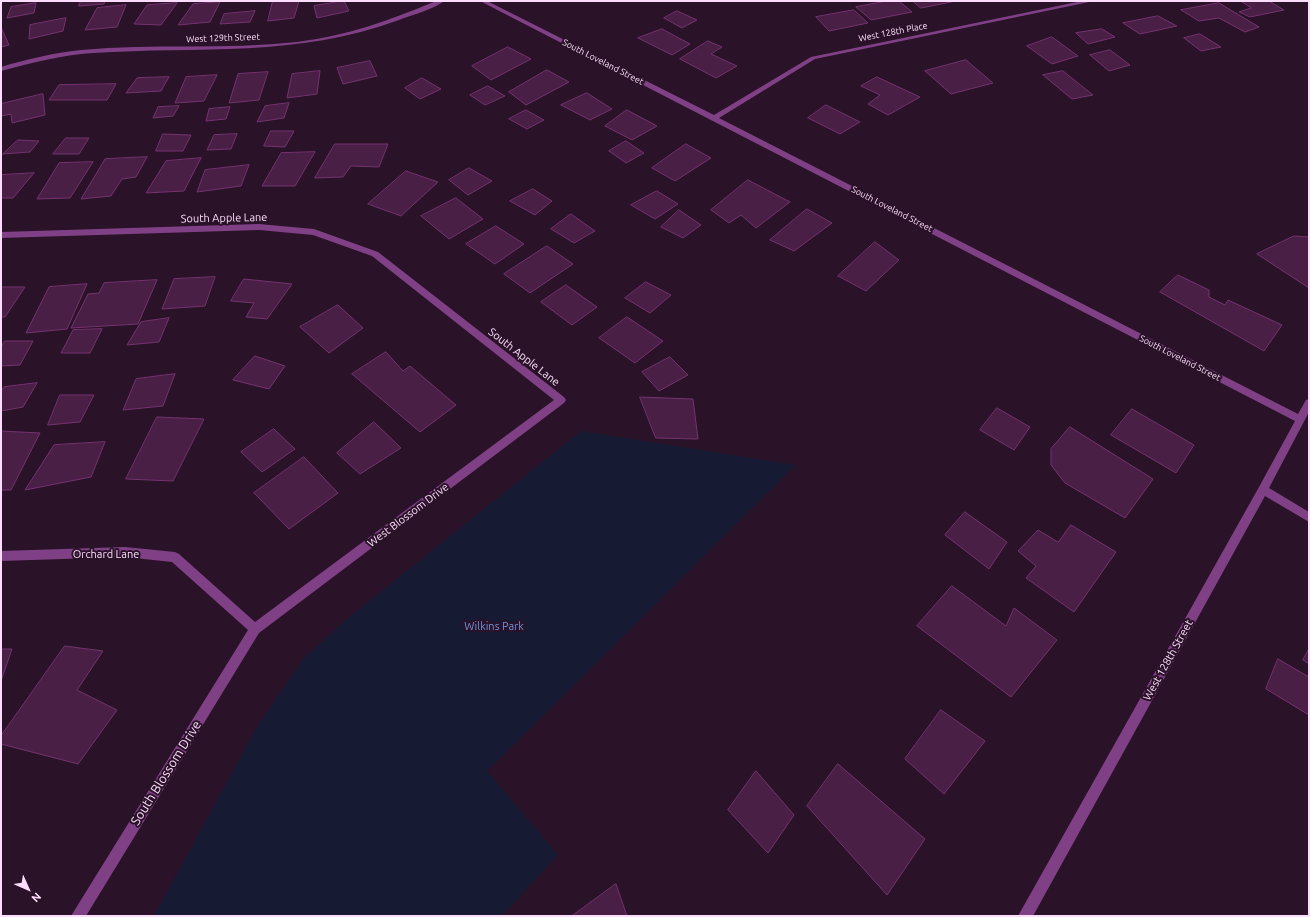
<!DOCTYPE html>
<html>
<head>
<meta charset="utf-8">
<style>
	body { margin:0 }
	#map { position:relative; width:1310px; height:917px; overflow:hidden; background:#2a1228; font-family:Ubuntu,sans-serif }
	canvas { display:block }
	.frame { position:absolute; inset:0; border:2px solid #fdddfd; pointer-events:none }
	.north { position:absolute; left:8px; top:869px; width:40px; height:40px; -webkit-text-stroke:3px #2a1228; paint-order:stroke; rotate:135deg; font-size:11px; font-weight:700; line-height:16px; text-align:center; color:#fdddfd }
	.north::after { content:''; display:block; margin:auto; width:14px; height:18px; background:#fdddfd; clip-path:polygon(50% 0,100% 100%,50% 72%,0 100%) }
</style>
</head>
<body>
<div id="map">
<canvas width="1310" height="917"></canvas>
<div class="frame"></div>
<div class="north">N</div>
</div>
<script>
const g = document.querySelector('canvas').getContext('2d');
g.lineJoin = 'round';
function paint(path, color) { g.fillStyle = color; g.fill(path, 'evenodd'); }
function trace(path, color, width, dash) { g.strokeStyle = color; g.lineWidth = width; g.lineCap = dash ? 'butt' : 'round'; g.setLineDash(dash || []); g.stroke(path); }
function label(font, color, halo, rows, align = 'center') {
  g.font = font + ' Ubuntu,sans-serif'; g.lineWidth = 4; g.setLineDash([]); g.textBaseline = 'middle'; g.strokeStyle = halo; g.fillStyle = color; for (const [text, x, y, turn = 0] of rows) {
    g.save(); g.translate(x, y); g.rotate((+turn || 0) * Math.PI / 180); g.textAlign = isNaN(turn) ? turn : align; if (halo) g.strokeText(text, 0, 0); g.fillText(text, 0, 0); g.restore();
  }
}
paint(new Path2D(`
	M581,431L796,465L487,771L558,855L502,916H154L258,725L304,658L348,618Z`), '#161a33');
const building = new Path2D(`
	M81,1H105L104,4L79,6Z
	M273,1H299L294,18L268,21Z
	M344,1L349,11L317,18L314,6Z
	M887,1H899L912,12L871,20L856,7Z
	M913,1H956L921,8Z
	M1241,1H1269L1284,10L1250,17L1239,12L1251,8Z
	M220,2L210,22L178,25L193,4Z
	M36,3L34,13L7,18L11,7Z
	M177,3L161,25L134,24L147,5Z
	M1219,3L1259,27L1245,32L1219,18L1199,21L1181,10Z
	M126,5L117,27L85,30L97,8Z
	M854,10L868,23L829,31L816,17Z
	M255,11L250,22L220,24L224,14Z
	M677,11L697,20L682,28L664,18Z
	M1158,16L1177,26L1140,34L1123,23Z
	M66,18L63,31L29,39L30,25Z
	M1,27L9,45L1,47Z
	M662,29L690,44L672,55L638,38Z
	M1102,29L1115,37L1088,44L1076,33Z
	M1200,34L1221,47L1201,51L1184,38Z
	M1052,37L1078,56L1052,64L1027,46Z
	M708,41L722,47L711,54L737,66L716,78L680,59Z
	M508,47L531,59L491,80L472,66Z
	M1110,50L1130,65L1109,71L1090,55Z
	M966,60L993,83L951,94L925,71Z
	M370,61L377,76L343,84L337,68Z
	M547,70L569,82L526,105L509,92Z
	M320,71L317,94L287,98L292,74Z
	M1063,71L1093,95L1072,99L1043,75Z
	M268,72L259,100L229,103L238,74Z
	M217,75L204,101L175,103L186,77Z
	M169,77L161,91L126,93L137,78Z
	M877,77L920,97L888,115L868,104L880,95L861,86Z
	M422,78L441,89L420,99L405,88Z
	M116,84L107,100H49L59,85Z
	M488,86L505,96L485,105L470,95Z
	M587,93L612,109L590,120L561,105Z
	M43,94L45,115L12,123L11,114L1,116V104Z
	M289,103L284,118L257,122L265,106Z
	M826,105L860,122L840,134L808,118Z
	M179,106L173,116L153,118L158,107Z
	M230,107L226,119L206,121L209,109Z
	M526,110L544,120L527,129L509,119Z
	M627,110L657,126L632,140L605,126Z
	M271,131H294L285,147L264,146Z
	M163,134L191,135L183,151H156Z
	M237,134L231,149L207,150L214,135Z
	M66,138H89L79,154H53Z
	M18,140L39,141L30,152L3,154Z
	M626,141L644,153L626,163L609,151Z
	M335,144H388L379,167L351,166L343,177L315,178Z
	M686,144L711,158L675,181L652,168Z
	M315,152L295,186H262L281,153Z
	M147,157L136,177L122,179L111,196L81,199L105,159Z
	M201,158L184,191L146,193L166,161Z
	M93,162L70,198L37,199L59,163Z
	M249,165L241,186L197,192L205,170Z
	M469,168L492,181L468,195L449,180Z
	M406,171L438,182L401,216L368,204Z
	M34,173L13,198H1V175Z
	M748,180L790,202L756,228L741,215L729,223L711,210Z
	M533,189L552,201L535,215L510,201Z
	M657,191L678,204L655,219L631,205Z
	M456,198L483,219L449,239L421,216Z
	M807,209L832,223L794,251L770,240Z
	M679,210L701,225L683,238L661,227Z
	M571,214L595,231L574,243L551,229Z
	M496,226L524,244L495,264L466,244Z
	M1294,236L1309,237V288L1257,254Z
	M875,242L899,260L866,291L838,276Z
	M547,246L573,264L530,293L504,274Z
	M1178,275L1209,290V297L1225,305L1228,300L1282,325L1264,351L1160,292Z
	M215,277L205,306L162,309L174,279Z
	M244,279L292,284L267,319L246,317L254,303L231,301Z
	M157,280L138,324L71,328L88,294L99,293L104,283Z
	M646,282L671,295L650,313L625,298Z
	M87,284L67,329L26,333L49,287Z
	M566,285L597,307L572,325L541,302Z
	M1,287H25L5,317H1Z
	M338,305L363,328L329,353L300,327Z
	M627,317L663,341L635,363L599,338Z
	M169,318L159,342L127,345L141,322Z
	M102,329L90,353H61L73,330Z
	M5,341H33L20,365L1,366V347Z
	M386,352L403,371L410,366L456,405L420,432L352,374Z
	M255,356L285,366L269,389L233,380Z
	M670,357L688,375L659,391L642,372Z
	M175,374L163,406L123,410L136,379Z
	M37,383L23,407L1,411V391L4,387Z
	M60,395H94L80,422L48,425Z
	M640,397L693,399L698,439L656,438Z
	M997,408L1030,427L1014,450L980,430Z
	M1132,409L1194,445L1176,473L1111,435Z
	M157,417L204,419L173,481L126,479Z
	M374,422L401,448L360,474L337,453Z
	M1070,427L1153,479L1125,518L1065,483L1051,465V449Z
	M274,429L295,449L262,472L241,452Z
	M1,431L40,433L11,490H1Z
	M105,442L91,477L25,490L54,445Z
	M304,457L338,493L289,529L254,493Z
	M965,512L1007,542L989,569L945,535Z
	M1071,525L1116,552L1074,612L1026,578L1036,566L1018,551L1038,530L1058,542Z
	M952,586L1006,626L1014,608L1057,640L1011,697L917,626Z
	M65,646L103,651L77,690L117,710L78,764L1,744V736Z
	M1,649H12L1,681Z
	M1309,649V664L1303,660Z
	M1278,659L1309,677V715L1266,689Z
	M941,710L985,741L944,794L905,759Z
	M838,764L925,839L887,895L807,806Z
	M756,771L794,815L768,853L728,810Z
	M616,884L627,916H572Z`);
paint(building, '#4a1f46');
trace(building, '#74336f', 1);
paint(new Path2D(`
	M436,1H444C434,9 412,15 399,20C296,58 200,46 93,53C61,55 32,63 1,71V67C27,59 54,53 81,50C153,43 225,50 297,42C346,36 391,20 436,1Z
	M480,1H487L714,115L811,57L1082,1H1094L815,59L719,118L1298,414L1306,400L1309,399V412L1269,488L1309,512V522L1265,496L1033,916H1018L1259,487L1295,421Z
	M259,224L314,229L378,252L564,397L566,400L564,403L259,633L86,916H71L248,630L172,562L125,557L1,561V551L125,547L175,552L179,554L255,622L554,400L372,256L313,235L259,230L1,238V232Z`), '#804086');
label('9px', '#fdddfd', '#2a1228', [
	["West 128th Place",893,32,-11],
	["West 129th Street",223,38,-2],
	["South Loveland Street",603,62,27],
	["South Loveland Street",892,209,27],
	["South Loveland Street",1180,358,27]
]);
label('11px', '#fdddfd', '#2a1228', [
	["South Apple Lane",224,218,-1],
	["South Apple Lane",524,357,38],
	["West Blossom Drive",408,515,-37],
	["Orchard Lane",106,554],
	["West 128th Street",1168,660,-61]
]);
label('11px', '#6b94db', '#2a1228', [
	["Wilkins Park",494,626]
]);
label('13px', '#fdddfd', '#2a1228', [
	["South Blossom Drive",166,773,-58]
]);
</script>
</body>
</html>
